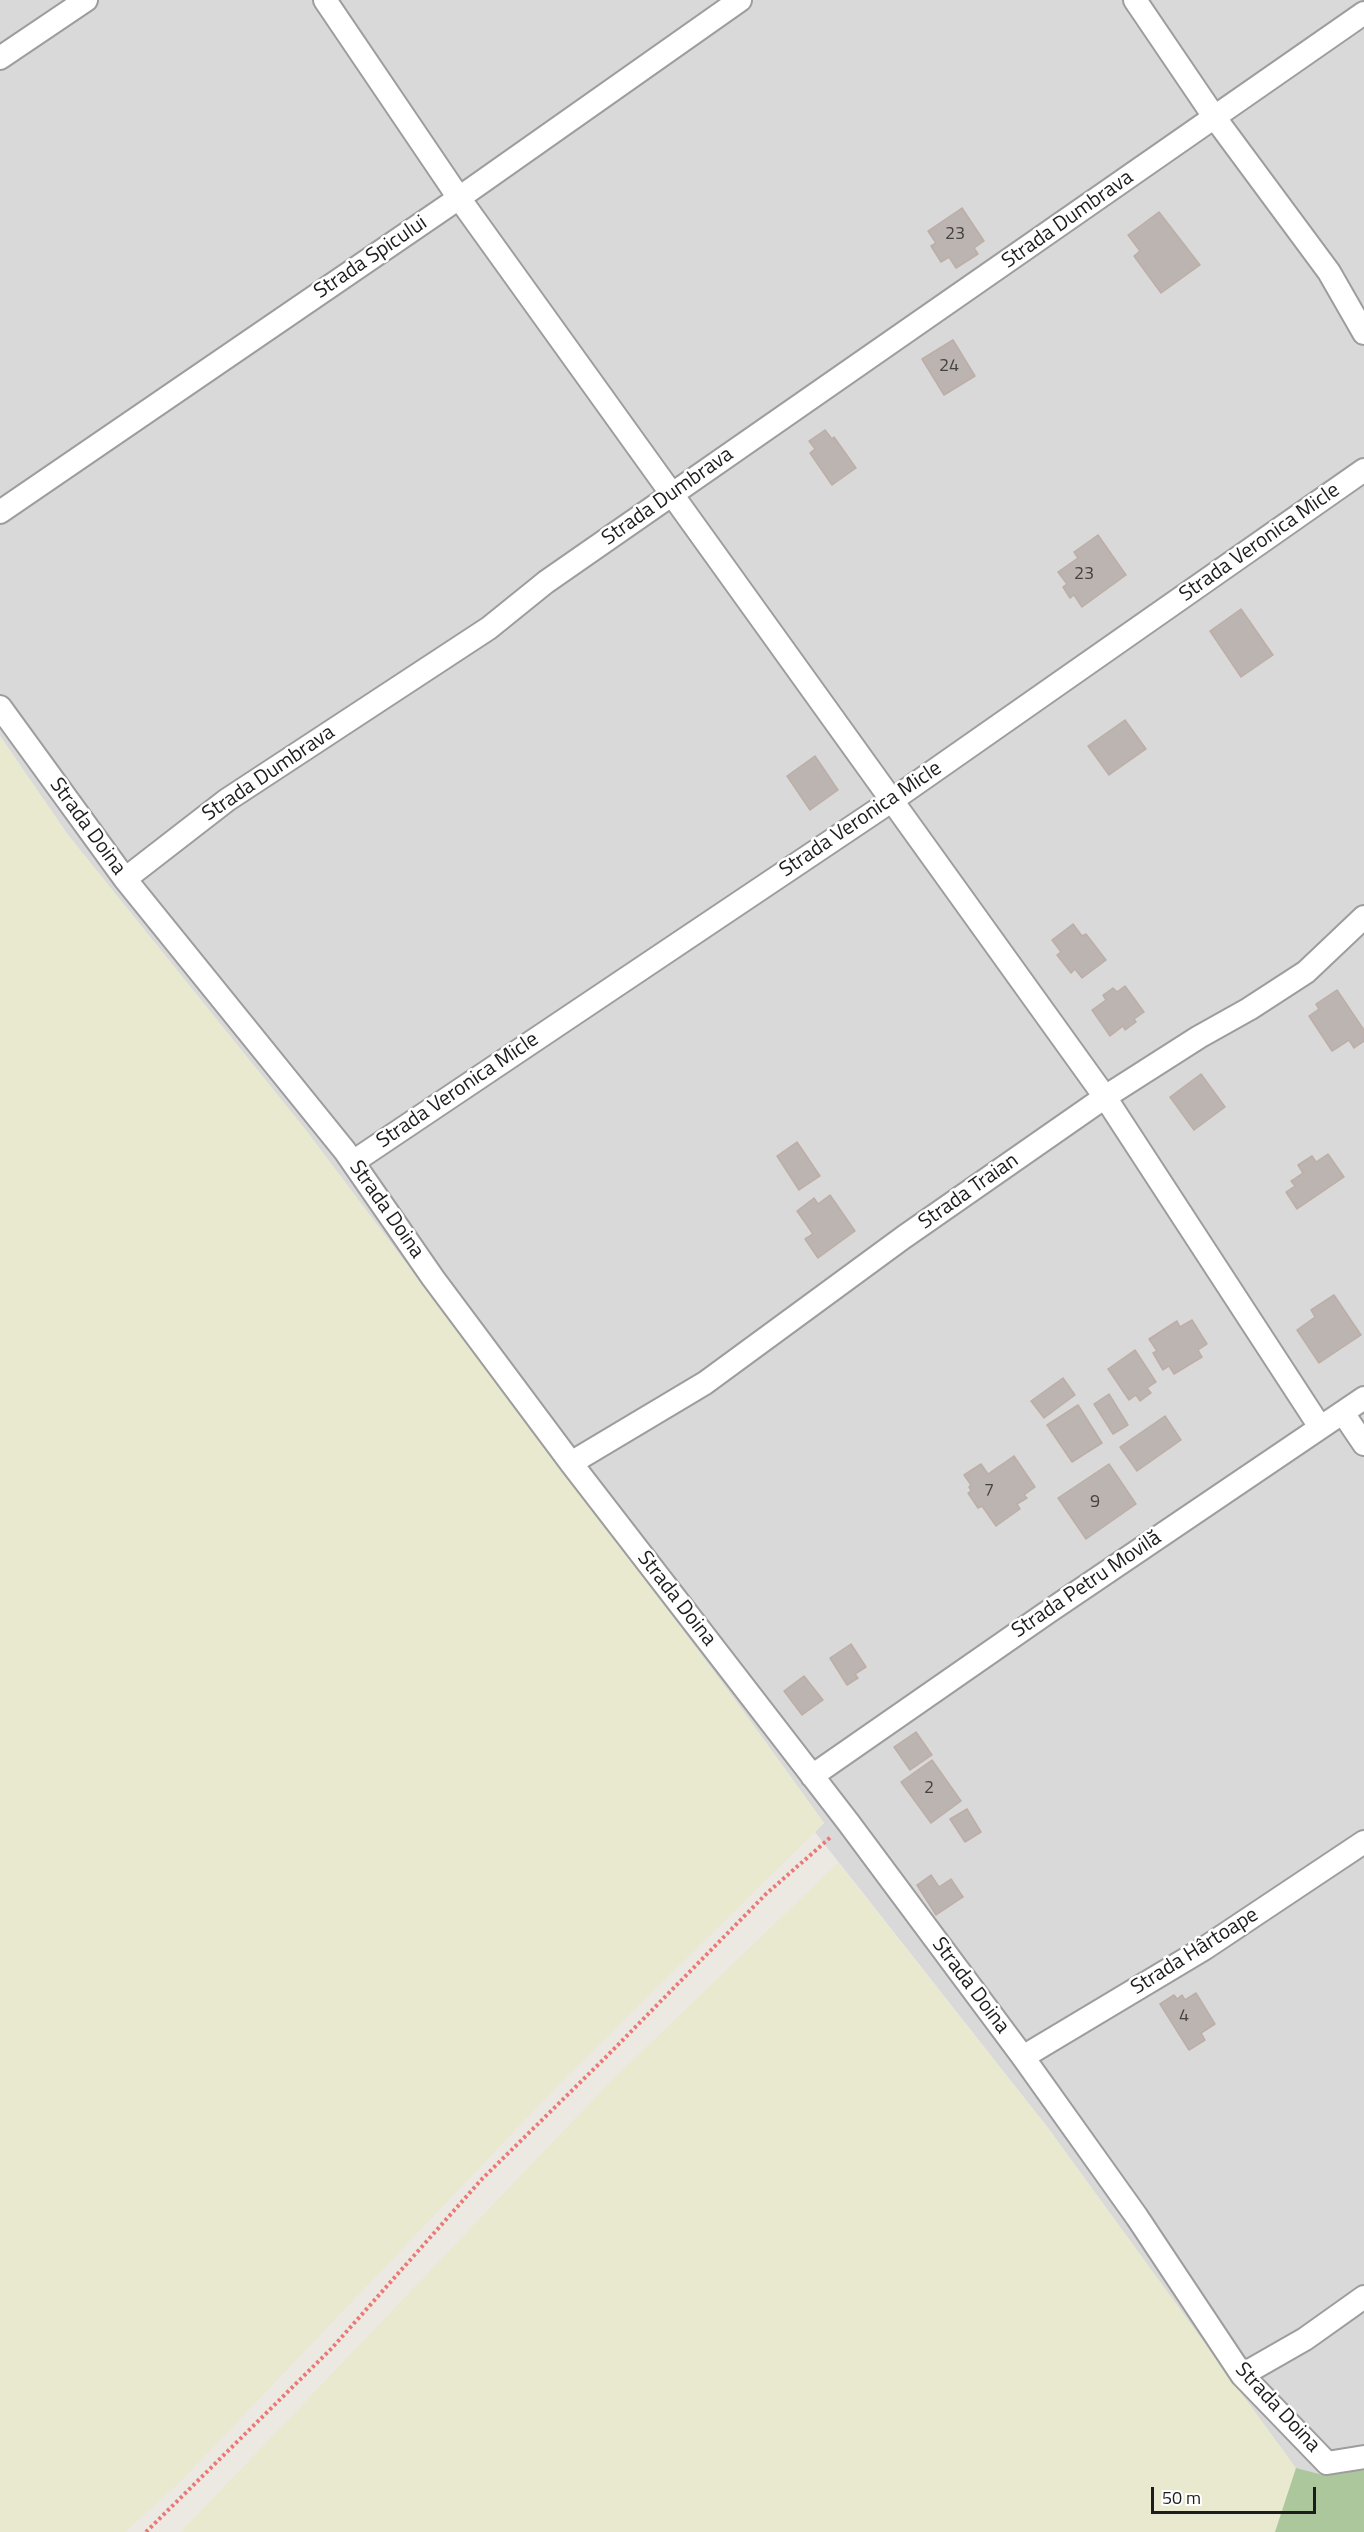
<!DOCTYPE html>
<html>
<head>
<meta charset="utf-8">
<style>
	body { margin:0 }
	#map { position:relative; width:1364px; height:2532px; overflow:hidden; background:#ece8e2; font-family:"Titillium Web",sans-serif }
	canvas { display:block }
	.scale { position:absolute; left:1151px; top:2487px; width:165px; height:27px; box-sizing:border-box; border:3px solid #1c1c1c; border-top:0; padding-left:8px; font-size:18px; line-height:21px; white-space:nowrap; color:#1c1c1c; -webkit-text-stroke:4px #fff; paint-order:stroke }
</style>
</head>
<body>
<div id="map">
<canvas width="1364" height="2532"></canvas>
<div class="scale">50 m</div>
</div>
<script>
const g = document.querySelector('canvas').getContext('2d');
g.lineJoin = 'round';
function paint(path, color) { g.fillStyle = color; g.fill(path, 'evenodd'); }
function trace(path, color, width, dash) { g.strokeStyle = color; g.lineWidth = width; g.lineCap = dash ? 'butt' : 'round'; g.setLineDash(dash || []); g.stroke(path); }
function label(font, color, halo, rows, align = 'center') {
  g.font = font + ' "Titillium Web",sans-serif'; g.lineWidth = 5; g.setLineDash([]); g.textBaseline = 'middle'; g.strokeStyle = halo; g.fillStyle = color; for (const [text, x, y, turn = 0] of rows) {
    g.save(); g.translate(x, y); g.rotate((+turn || 0) * Math.PI / 180); g.textAlign = isNaN(turn) ? turn : align; if (halo) g.strokeText(text, 0, 0); g.fillText(text, 0, 0); g.restore();
  }
}
paint(new Path2D(`
	M0,0H1364V2532H1341L1048,2128L815,1832L824,1823L733,1697L305,1129L68,835L0,736Z`), '#dad9d9');
paint(new Path2D(`
	M0,736L68,835L305,1129L733,1697L824,1823L562,2081L182,2480L125,2532H0Z
	M838,1863L1048,2128L1296,2468L1275,2532H181L611,2081Z`), '#e9e9cf');
paint(new Path2D(`
	M1296,2468L1323,2475L1364,2468V2532H1275Z`), '#abc79b');
const building = new Path2D(`
	M962,208L984,241L974,248L978,254L956,268L949,257L941,262L931,246L936,243L928,231Z
	M1159,212L1200,265L1161,293L1134,256L1140,251L1128,235Z
	M953,340L975,376L944,395L922,359Z
	M825,430L832,439L834,437L856,468L832,485L810,453L815,449L809,441Z
	M1098,535L1126,575L1082,607L1074,595L1070,598L1063,587L1067,584L1058,572L1078,558L1074,552Z
	M1241,609L1273,655L1241,677L1210,631Z
	M1125,720L1146,749L1109,775L1088,746Z
	M815,756L838,790L810,810L787,776Z
	M1073,924L1082,936L1086,934L1106,960L1082,978L1075,969L1071,973L1057,955L1061,952L1052,940Z
	M1125,986L1144,1012L1134,1019L1136,1022L1125,1030L1123,1026L1110,1036L1092,1010L1106,1000L1103,995L1113,988L1117,992Z
	M1337,990L1364,1030V1041L1354,1048L1349,1040L1332,1051L1309,1016L1319,1009L1316,1004Z
	M1201,1074L1225,1107L1194,1130L1170,1097Z
	M797,1142L820,1176L799,1190L777,1156Z
	M1328,1154L1344,1177L1297,1209L1286,1192L1295,1186L1291,1181L1303,1173L1298,1165L1312,1156L1316,1162Z
	M830,1195L855,1231L818,1258L805,1239L813,1234L797,1211L814,1198L818,1204Z
	M1334,1295L1361,1335L1319,1363L1297,1330L1315,1317L1311,1310Z
	M1192,1320L1207,1344L1198,1350L1202,1357L1174,1374L1169,1366L1163,1370L1153,1353L1157,1351L1149,1339L1177,1321L1180,1327Z
	M1135,1350L1156,1382L1147,1388L1151,1393L1140,1401L1136,1395L1129,1400L1108,1369Z
	M1063,1378L1075,1395L1044,1418L1031,1401Z
	M1109,1394L1128,1425L1113,1434L1094,1404Z
	M1078,1405L1102,1443L1072,1462L1047,1425Z
	M1165,1416L1181,1440L1137,1471L1120,1447Z
	M1014,1456L1035,1487L1024,1495L1027,1498L1017,1504L1020,1509L996,1526L982,1506L978,1508L968,1493L971,1491L969,1487L971,1485L964,1475L981,1464L988,1474Z
	M1109,1464L1136,1504L1086,1539L1058,1498Z
	M851,1644L866,1667L855,1674L858,1678L847,1685L830,1658Z
	M804,1676L823,1700L802,1715L784,1691Z
	M916,1732L932,1755L910,1770L894,1747Z
	M932,1760L961,1801L931,1823L901,1782Z
	M967,1809L981,1832L965,1842L950,1819Z
	M931,1875L939,1887L951,1879L963,1897L936,1915L917,1885Z
	M1196,1993L1215,2024L1201,2033L1205,2040L1189,2050L1160,2004L1174,1995L1177,1999L1182,1995L1185,2000Z`);
paint(building, '#bcb4b0');
trace(building, '#bcaea7', 1.5);
const minor = new Path2D(`
	M325,0L459,198L1105,1097L1320,1427
	M1135,0L1215,118L1329,272L1364,333
	M0,58L86,0
	M0,512L459,198L740,0
	M0,707L125,879L345,1151L433,1278L571,1463L848,1822L1023,2057L1137,2217L1242,2375L1327,2463L1364,2457
	M125,879L227,800L489,628L546,582L1364,13
	M353,1162L891,801L1364,470
	M1343,1413L1364,1444
	M571,1463L705,1383L904,1237L1105,1097L1199,1037L1249,1009L1306,972L1364,917
	M812,1776L1048,1612L1364,1398
	M1023,2057L1205,1948L1364,1842
	M1242,2375L1305,2339L1364,2297`);
trace(minor, '#9d9d9d', 26);
trace(new Path2D(`
	M146,2532L332,2348L482,2179L608,2055L766,1894L832,1836`), '#ea7976', 4, [3, 3]);
trace(minor, '#fff', 22);
label('18px', '#444241', null, [
	["23",955,235],
	["24",949,367],
	["23",1084,575],
	["7",989,1492],
	["9",1095,1503],
	["2",929,1789],
	["4",1184,2017]
]);
label('21px', '#1c1c1c', '#fff', [
	["Strada Dumbrava",1068,220,-35],
	["Strada Spicului",371,258,-34],
	["Strada Dumbrava",668,497,-35],
	["Strada Veronica Micle",1260,543,-35],
	["Strada Dumbrava",269,774,-34],
	["Strada Veronica Micle",861,820,-34],
	["Strada Doina",87,827,54],
	["Strada Veronica Micle",458,1091,-34],
	["Strada Traian",969,1192,-35],
	["Strada Doina",386,1210,55],
	["Strada Petru Movilă",1087,1585,-34],
	["Strada Doina",676,1599,52],
	["Strada Hârtoape",1195,1952,-32],
	["Strada Doina",970,1986,53],
	["Strada Doina",1277,2408,47]
]);
</script>
</body>
</html>
